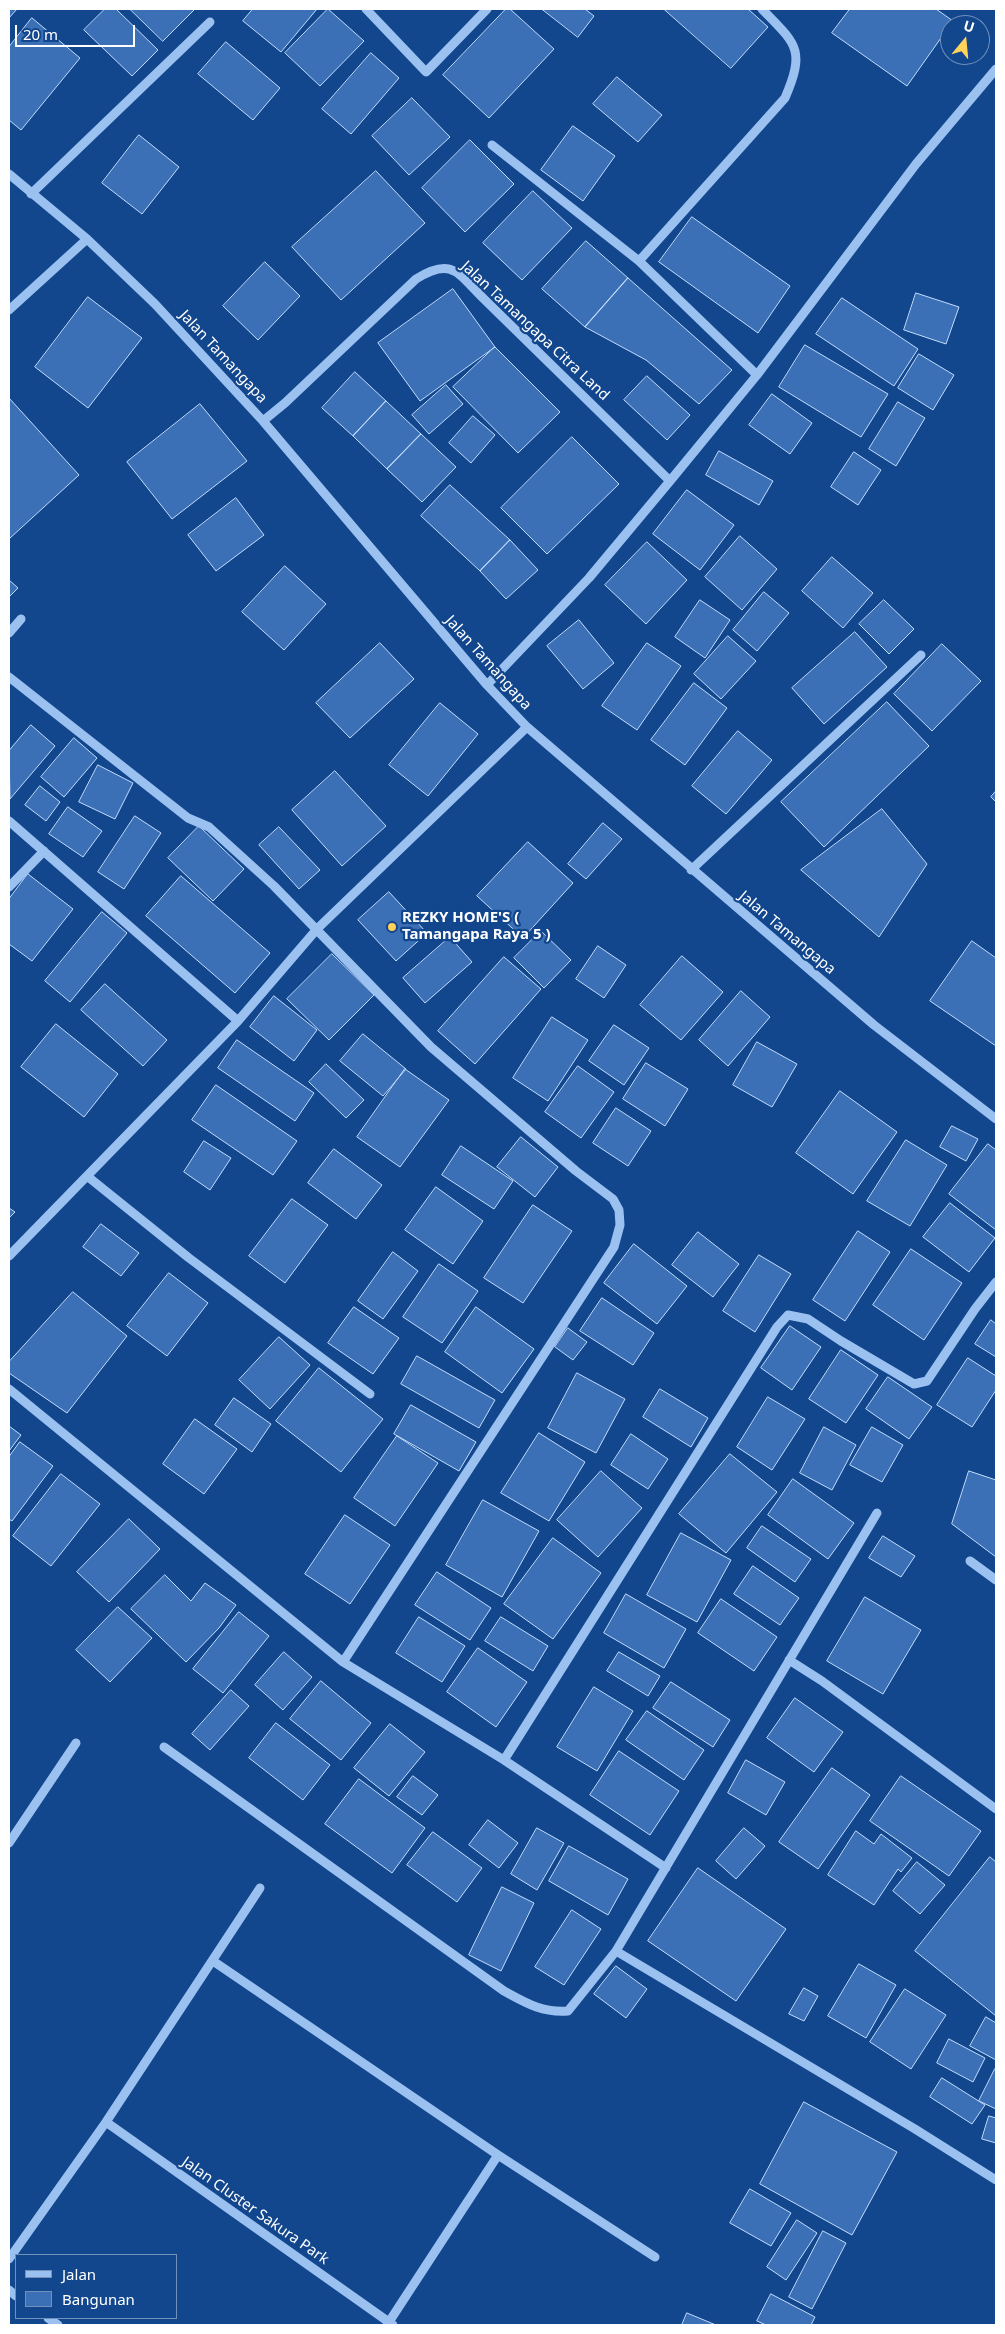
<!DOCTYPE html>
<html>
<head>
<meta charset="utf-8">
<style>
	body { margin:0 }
	#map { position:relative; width:1005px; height:2334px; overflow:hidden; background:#12468d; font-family:"Noto Sans",sans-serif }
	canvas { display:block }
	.frame { position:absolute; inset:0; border:10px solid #fff; pointer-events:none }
	.legend { position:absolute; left:15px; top:2254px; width:162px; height:65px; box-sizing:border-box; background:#12468d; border:1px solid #7190bb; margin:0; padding:6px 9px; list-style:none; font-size:15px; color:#fff }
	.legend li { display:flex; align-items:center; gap:10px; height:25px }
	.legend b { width:25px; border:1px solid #7190bb }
	.north { position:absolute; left:940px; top:15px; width:50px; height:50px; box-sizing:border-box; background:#12468d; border:1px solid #7190bb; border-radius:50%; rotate:17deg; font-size:14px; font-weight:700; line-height:20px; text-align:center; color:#fff }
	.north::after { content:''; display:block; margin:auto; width:18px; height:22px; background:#ffd25b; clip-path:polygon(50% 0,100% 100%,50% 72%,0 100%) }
	.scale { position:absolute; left:15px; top:25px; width:120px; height:22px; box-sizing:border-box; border:2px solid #fff; border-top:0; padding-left:6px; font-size:15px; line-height:18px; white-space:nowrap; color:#fff; -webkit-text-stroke:4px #12468d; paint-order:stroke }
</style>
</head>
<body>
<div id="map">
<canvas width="1005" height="2334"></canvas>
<div class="frame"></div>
<ul class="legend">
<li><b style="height:6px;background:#9bc1f1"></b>Jalan</li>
<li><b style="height:14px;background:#3b70b7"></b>Bangunan</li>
</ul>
<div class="north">U</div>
<div class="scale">20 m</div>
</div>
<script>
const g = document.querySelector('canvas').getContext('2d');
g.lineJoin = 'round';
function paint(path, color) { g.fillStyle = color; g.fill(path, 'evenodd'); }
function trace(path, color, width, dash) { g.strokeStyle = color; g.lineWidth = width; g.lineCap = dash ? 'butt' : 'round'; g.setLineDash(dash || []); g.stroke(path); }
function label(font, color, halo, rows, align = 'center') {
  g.font = font + ' "Noto Sans",sans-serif'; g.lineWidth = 4.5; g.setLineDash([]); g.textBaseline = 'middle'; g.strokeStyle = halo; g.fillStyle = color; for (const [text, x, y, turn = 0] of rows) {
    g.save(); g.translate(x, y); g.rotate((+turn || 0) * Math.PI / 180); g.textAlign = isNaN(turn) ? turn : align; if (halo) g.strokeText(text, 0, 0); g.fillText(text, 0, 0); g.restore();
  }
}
const building = new Path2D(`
	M9,9H17L9,18Z
	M105,9H116L158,50L132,76L84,30Z
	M130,9H195L163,41Z
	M253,9H317L281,52L243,21Z
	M328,9L364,41L320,86L285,53Z
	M506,9H510L554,49L489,118L443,75Z
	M542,9H585L594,16L578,37Z
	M664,9H748L768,27L731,68Z
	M850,9H936L953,21L907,86L832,33Z
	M32,18L80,58L21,130L9,120V47Z
	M226,42L280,88L253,120L198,74Z
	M371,53L399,78L351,134L322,109Z
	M617,77L662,115L638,142L593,104Z
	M412,98L450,137L409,175L372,136Z
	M573,126L615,156L583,201L541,170Z
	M139,135L179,167L142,214L102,183Z
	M470,140L514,184L465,232L422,188Z
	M376,171L425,223L341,300L292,247Z
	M533,191L572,228L522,280L483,243Z
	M692,217L790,286L758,333L659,262Z
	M586,241L628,278L585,327L542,289Z
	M265,262L300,296L258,340L223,306Z
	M628,278L732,370L699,404L646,360L585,327Z
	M453,289L495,347L420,401L378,343Z
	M916,293L959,307L946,344L904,330Z
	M88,297L142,338L88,408L35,367Z
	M842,298L918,349L894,386L816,334Z
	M805,345L888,394L861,437L779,387Z
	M495,347L560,412L518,453L453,387Z
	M919,354L954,375L933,410L898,388Z
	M355,372L386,401L353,436L322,408Z
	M647,376L690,415L667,440L624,400Z
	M446,385L463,404L429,434L412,415Z
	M772,394L812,423L790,454L749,425Z
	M9,398L79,475L9,539Z
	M386,401L421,434L387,469L353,436Z
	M898,402L925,418L896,466L869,449Z
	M200,404L247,461L172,519L127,462Z
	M473,416L495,435L471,463L449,443Z
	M421,434L456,467L422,502L387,469Z
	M572,437L619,484L547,554L501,508Z
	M719,451L773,481L759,505L706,475Z
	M854,452L881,470L858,505L831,487Z
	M450,485L510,540L480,571L421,516Z
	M687,490L734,525L700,570L653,534Z
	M236,498L264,535L216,571L188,535Z
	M740,536L777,569L742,610L705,577Z
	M510,540L538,570L506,599L480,571Z
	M647,542L687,580L646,624L605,585Z
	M832,557L873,593L843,628L802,591Z
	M285,566L326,604L284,650L242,612Z
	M9,580L18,588L9,597Z
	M764,592L789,613L757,651L733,630Z
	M700,600L730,620L705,658L675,637Z
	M884,600L914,629L889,654L859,624Z
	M579,620L614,663L583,689L547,646Z
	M855,632L887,667L824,724L792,688Z
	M728,636L756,661L721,699L694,674Z
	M380,643L414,679L350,738L316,703Z
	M647,643L681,666L637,730L602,706Z
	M942,644L981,681L932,731L894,694Z
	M694,683L727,708L685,765L651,740Z
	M887,702L929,746L824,847L781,802Z
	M440,703L478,734L428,796L389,765Z
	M31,725L55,746L10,799L9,751Z
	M738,731L772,760L726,814L692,786Z
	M74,738L97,758L64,797L41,777Z
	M98,765L133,783L115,819L79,802Z
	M335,771L386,826L342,866L292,810Z
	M40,786L60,802L46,821L25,805Z
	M996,791V802L991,797Z
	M68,807L102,831L83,857L49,834Z
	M882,809L927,864L879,937L801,870Z
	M135,816L161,833L124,889L98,872Z
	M603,823L622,839L586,879L568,864Z
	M199,826L244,869L213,901L168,858Z
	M279,827L320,870L299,889L259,845Z
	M528,842L573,883L523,938L477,896Z
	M28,874L73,909L32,961L9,944V899Z
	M181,876L270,953L235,993L146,916Z
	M389,892L427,933L396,961L358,920Z
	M102,912L127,933L70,1002L45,981Z
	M541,931L571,960L544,988L514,958Z
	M450,937L472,962L425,1003L403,978Z
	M972,941L996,958V1046L930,1001Z
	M598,946L626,965L604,998L576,979Z
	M332,954L374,995L329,1040L287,999Z
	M682,956L723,992L681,1040L640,1005Z
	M504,957L541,989L475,1064L438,1031Z
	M105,984L167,1040L143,1066L81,1010Z
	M741,991L770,1017L728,1066L699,1040Z
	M274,996L317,1030L294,1061L250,1027Z
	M552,1017L588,1040L548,1101L513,1078Z
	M56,1024L118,1074L84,1117L21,1067Z
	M614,1025L649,1048L624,1085L589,1061Z
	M363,1034L406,1069L383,1096L340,1061Z
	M237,1040L314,1093L295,1121L218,1068Z
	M757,1042L797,1064L772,1107L733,1085Z
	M646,1063L688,1089L665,1126L623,1099Z
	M326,1064L364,1100L346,1118L309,1082Z
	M578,1066L614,1092L581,1138L545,1112Z
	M405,1069L449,1100L400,1167L357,1137Z
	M216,1085L297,1141L273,1175L192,1120Z
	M840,1091L897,1132L853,1194L796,1153Z
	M616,1108L651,1131L628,1166L593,1143Z
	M952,1126L978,1139L966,1161L940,1147Z
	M521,1137L558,1167L535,1197L497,1167Z
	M906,1140L947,1165L910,1226L867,1201Z
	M204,1141L231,1158L210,1190L184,1172Z
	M988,1144L996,1150V1230L949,1194Z
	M461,1146L513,1181L494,1209L442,1175Z
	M334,1149L382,1185L356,1219L308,1183Z
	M436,1187L483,1221L453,1264L405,1230Z
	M292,1199L328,1225L285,1283L249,1256Z
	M950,1203L995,1238L969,1272L923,1237Z
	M533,1205L572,1231L523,1303L484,1278Z
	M9,1208L15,1212L9,1218Z
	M101,1224L139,1253L121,1276L83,1247Z
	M858,1231L890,1252L845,1321L813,1300Z
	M698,1232L739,1264L713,1297L672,1265Z
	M634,1244L687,1286L657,1324L604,1283Z
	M911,1249L962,1283L924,1340L873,1305Z
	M393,1252L418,1271L383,1319L358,1301Z
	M759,1255L791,1274L755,1332L723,1311Z
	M439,1264L478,1291L442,1343L403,1317Z
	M169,1273L208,1303L167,1356L127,1326Z
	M73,1292L127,1336L67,1413L9,1373V1362Z
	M602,1298L654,1333L633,1365L580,1331Z
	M354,1307L399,1338L373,1374L328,1343Z
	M476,1307L534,1349L502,1393L445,1352Z
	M991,1320L996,1324V1357L975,1344Z
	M790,1326L821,1347L792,1390L761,1368Z
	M568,1328L587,1342L573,1360L555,1347Z
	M279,1337L310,1365L270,1409L239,1380Z
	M841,1350L878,1375L846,1423L809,1399Z
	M417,1356L495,1400L479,1428L401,1384Z
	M968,1358L996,1376V1390L972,1427L937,1405Z
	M319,1368L383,1419L341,1472L276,1421Z
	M577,1373L625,1399L596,1453L548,1428Z
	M888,1377L932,1407L909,1439L866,1409Z
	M660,1389L708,1418L691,1447L643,1417Z
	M768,1397L805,1419L772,1470L737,1447Z
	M234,1398L271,1424L252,1452L215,1425Z
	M411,1405L476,1442L459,1471L394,1434Z
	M195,1419L237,1449L204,1494L163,1464Z
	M9,1426L21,1435L9,1451Z
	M824,1427L856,1445L832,1490L800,1473Z
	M872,1427L903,1445L882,1482L850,1465Z
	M539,1433L585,1462L549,1521L501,1493Z
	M631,1434L668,1459L648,1489L611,1465Z
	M397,1436L438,1463L395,1526L354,1498Z
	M20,1442L53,1466L12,1521L9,1519V1457Z
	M730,1454L777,1492L726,1553L679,1514Z
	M601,1471L642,1508L598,1557L557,1520Z
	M969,1471L996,1480V1557L952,1524Z
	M61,1474L100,1504L51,1566L13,1536Z
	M793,1479L854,1523L828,1559L768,1515Z
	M483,1500L539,1531L502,1597L446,1565Z
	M345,1515L390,1545L350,1604L305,1574Z
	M129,1519L160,1549L109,1602L77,1572Z
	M762,1526L811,1559L795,1582L747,1548Z
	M681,1533L731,1560L697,1622L647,1595Z
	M883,1536L915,1556L901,1577L869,1558Z
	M553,1538L601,1573L553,1639L504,1604Z
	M753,1566L799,1598L780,1625L734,1594Z
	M437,1572L491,1608L470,1640L415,1605Z
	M165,1575L191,1601L205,1583L236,1605L219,1628L186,1662L131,1609Z
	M626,1594L686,1629L664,1668L604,1633Z
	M865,1597L921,1630L883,1694L827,1661Z
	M721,1599L777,1637L754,1671L698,1633Z
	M118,1607L152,1638L110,1682L76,1650Z
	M239,1612L269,1636L223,1693L193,1669Z
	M419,1617L465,1646L442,1682L396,1653Z
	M501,1617L548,1646L533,1671L485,1641Z
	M478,1648L527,1682L496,1727L447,1692Z
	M284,1652L312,1677L283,1710L255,1685Z
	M619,1652L660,1676L648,1696L607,1671Z
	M321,1681L371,1723L341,1760L290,1719Z
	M671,1682L730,1720L713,1747L653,1708Z
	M594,1687L633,1711L597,1771L557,1747Z
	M231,1690L249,1706L210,1750L192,1734Z
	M795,1698L843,1732L814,1772L767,1738Z
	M647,1711L704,1750L684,1780L626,1740Z
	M276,1723L330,1765L303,1800L249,1758Z
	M390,1724L425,1752L389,1796L354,1768Z
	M619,1751L679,1791L650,1835L590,1795Z
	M746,1760L785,1782L766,1815L728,1793Z
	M832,1768L870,1795L818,1869L779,1842Z
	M413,1776L438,1795L422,1815L397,1797Z
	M901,1776L981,1831L949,1876L870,1821Z
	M359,1779L425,1828L392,1873L325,1824Z
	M488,1820L518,1843L499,1868L469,1845Z
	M537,1828L564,1843L537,1890L511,1874Z
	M744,1828L765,1846L736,1879L716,1861Z
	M856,1831L874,1844L881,1834L912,1858L901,1872L898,1869L874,1905L828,1875Z
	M433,1832L482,1868L457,1902L407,1865Z
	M569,1846L628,1879L608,1915L549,1881Z
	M990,1857L996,1862V2016L915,1951Z
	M917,1862L945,1885L920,1914L893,1891Z
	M698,1868L786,1929L736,2001L648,1941Z
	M502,1887L534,1903L501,1971L469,1955Z
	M572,1910L601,1929L564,1985L535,1967Z
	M859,1964L896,1985L866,2038L828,2016Z
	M616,1966L647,1989L626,2018L594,1994Z
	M804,1988L818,1996L804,2021L789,2014Z
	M905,1989L946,2015L911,2069L870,2042Z
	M986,2017L996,2023V2060L970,2046Z
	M949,2039L985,2058L973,2082L937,2063Z
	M995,2069L996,2070V2109L979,2101Z
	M942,2078L985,2105L972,2124L930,2097Z
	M804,2102L897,2152L852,2235L760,2184Z
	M989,2116L996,2118V2143L982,2139Z
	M750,2189L791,2213L771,2246L730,2223Z
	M797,2220L817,2233L786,2280L767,2267Z
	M823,2231L846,2243L812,2309L789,2297Z
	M771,2294L815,2317L811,2325H766L757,2321Z
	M687,2313L716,2325H682Z`);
paint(building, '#3b70b7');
trace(building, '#c2dcfc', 1);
trace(new Path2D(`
	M366,9L426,72L487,9
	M492,145L639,261L785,98C806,49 796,44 762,9
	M9,174L87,239L155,304L263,421L487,685L527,727L874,1025L996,1119
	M31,194L210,22
	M639,261L757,375
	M9,310L87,239
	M263,421L285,403L416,279C453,256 458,274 485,300L670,481
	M9,633L21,619
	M9,677L188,818L209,827L274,886L431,1047L576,1171L613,1199L619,1210L620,1225L614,1247L343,1662
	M487,685L589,578L670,481L757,375L916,164L996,69
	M9,821L238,1021
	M691,870L921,655
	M9,887L44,851
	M87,1176L189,1258L370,1394
	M9,1256L238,1021L317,929L527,727
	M9,1389L343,1662L504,1760L666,1868
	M970,1561L996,1580
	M789,1660L822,1681L996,1809
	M164,1747L504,1991C526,2003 542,2013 568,2011L616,1951L877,1513
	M504,1760L777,1327L788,1315L808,1319L841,1341L914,1384L927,1381L975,1309L996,1282
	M9,1843L76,1743
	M616,1951L915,2129L996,2180
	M213,1961L498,2155L655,2257
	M106,2122L393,2325
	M9,2259L106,2122L260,1888
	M9,2290L16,2296
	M48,2318L58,2325
	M387,2325L498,2155`), '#9bc1f1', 9);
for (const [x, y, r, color] of [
	[392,927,5,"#ffd25b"]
]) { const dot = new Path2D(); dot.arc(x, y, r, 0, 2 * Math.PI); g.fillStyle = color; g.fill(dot); trace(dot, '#12468d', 2); }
label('15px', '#fff', '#12468d', [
	["Jalan Tamangapa Citra Land",535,331,43],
	["Jalan Tamangapa",223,357,47],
	["Jalan Tamangapa",488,663,48],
	["Jalan Tamangapa",787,933,40],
	["Jalan Cluster Sakura Park",255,2211,35]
]);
label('bold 15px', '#fff', '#12468d', [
	["REZKY HOME'S (",402,918],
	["Tamangapa Raya 5 )",402,935]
], 'left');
</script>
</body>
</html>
